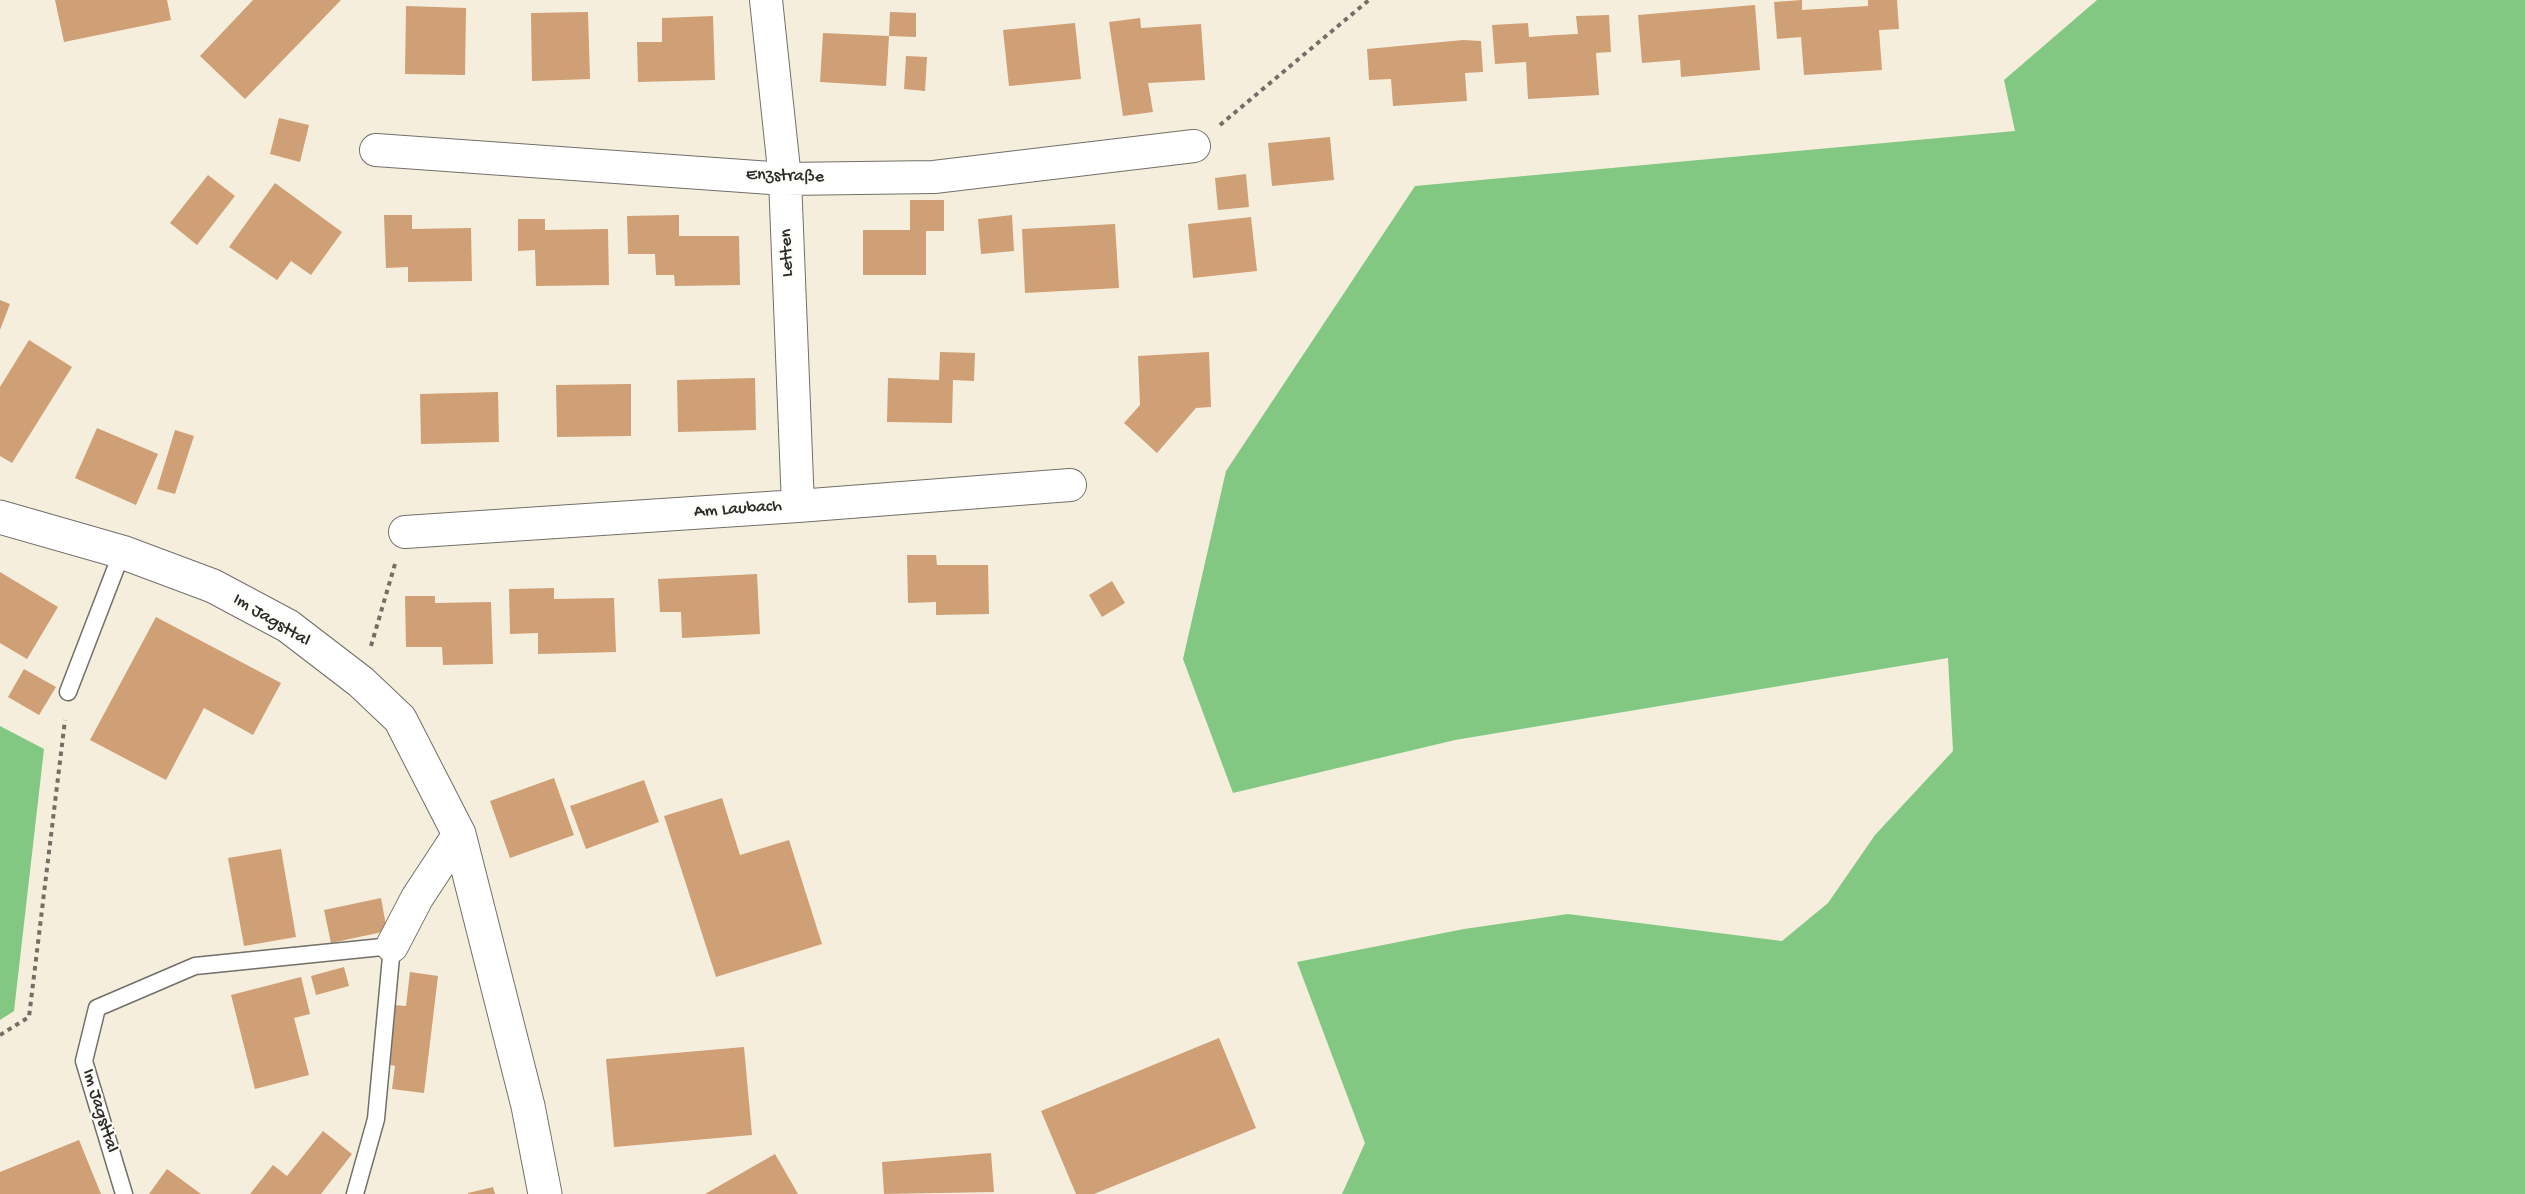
<!DOCTYPE html>
<html>
<head>
<meta charset="utf-8">
<style>
	body { margin:0 }
	canvas { display:block; background:#f6eedc }
</style>
</head>
<body>
<canvas width="2525" height="1194"></canvas>
<script>
const g = document.querySelector('canvas').getContext('2d');
g.lineJoin = 'round';
function paint(path, color) { g.fillStyle = color; g.fill(path, 'evenodd'); }
function trace(path, color, width, dash) { g.strokeStyle = color; g.lineWidth = width; g.lineCap = dash ? 'butt' : 'round'; g.setLineDash(dash || []); g.stroke(path); }
function label(font, color, halo, rows, align = 'center') {
  g.font = font + ' "Gochi Hand",sans-serif'; g.lineWidth = 4.5; g.setLineDash([]); g.textBaseline = 'middle'; g.strokeStyle = halo; g.fillStyle = color; for (const [text, x, y, turn = 0] of rows) {
    g.save(); g.translate(x, y); g.rotate((+turn || 0) * Math.PI / 180); g.textAlign = isNaN(turn) ? turn : align; if (halo) g.strokeText(text, 0, 0); g.fillText(text, 0, 0); g.restore();
  }
}
paint(new Path2D(`
	M2097,0H2525V1194H1342L1365,1143L1297,962L1464,929L1568,914L1782,941L1828,903L1875,835L1953,751L1948,658L1455,740L1233,793L1183,659L1226,471L1415,186L2015,131L2004,80Z
	M0,726L44,749L14,1011L0,1020Z`), '#82c883');
paint(new Path2D(`
	M55,0H167L171,20L64,42Z
	M253,0H341L245,99L200,56Z
	M1802,0V10L1868,6V0H1897L1899,29L1879,30L1882,70L1804,75L1801,37L1777,39L1774,2Z
	M1755,5L1760,70L1681,77L1680,60L1642,63L1638,15Z
	M406,6L466,8L465,75L405,74Z
	M588,12L590,79L532,81L531,13Z
	M890,12L916,13V37L889,36Z
	M1609,15L1611,52L1596,53L1599,95L1528,99L1526,62L1495,64L1492,25L1528,23L1529,37L1557,35L1578,34L1576,16Z
	M713,16L715,80L638,82L637,42H662V18Z
	M1140,18L1141,28L1201,24L1205,80L1148,83L1153,112L1123,116L1109,22Z
	M1075,23L1081,79L1009,86L1003,30Z
	M823,33L889,36L886,86L820,82Z
	M1463,40L1481,41L1483,72L1465,73L1467,101L1393,106L1391,79L1369,80L1367,49Z
	M906,56L927,57L925,91L904,89Z
	M279,118L309,125L300,162L270,154Z
	M1330,137L1334,180L1272,186L1268,143Z
	M1246,174L1249,207L1218,210L1215,178Z
	M208,175L235,196L197,245L170,223Z
	M275,183L342,232L311,275L291,261L277,280L229,247Z
	M910,200H944V231H926V275H863V230H910Z
	M384,215H412V229L471,228L472,281L408,282V267L386,268Z
	M679,215V236H739L740,285L675,286L674,275H656L655,254H628L627,216Z
	M1012,215L1014,251L981,254L978,219Z
	M1251,217L1257,271L1193,278L1188,224Z
	M518,219H545V230L608,229L609,285L536,286L535,250L518,251Z
	M1115,224L1119,288L1025,293L1022,229Z
	M0,300L10,304L0,330Z
	M29,340L72,367L12,463L0,456V387Z
	M940,352L975,353L974,381L953,380L952,423L887,422L888,378L939,380Z
	M1209,352L1211,407L1196,408L1157,453L1124,423L1140,405L1138,356Z
	M755,378L756,430L678,432L677,380Z
	M631,384V436L557,437L556,385Z
	M498,392L499,442L421,444L420,394Z
	M97,428L158,454L136,505L75,478Z
	M175,430L194,436L175,494L157,489Z
	M907,555H936L937,565H988L989,614L936,615V602L908,603Z
	M0,572L58,607L27,659L0,643Z
	M757,574L760,634L682,638L681,612H660L658,579Z
	M1112,581L1125,603L1102,617L1089,595Z
	M554,588V599L614,598L616,652L538,654V633L510,634L509,589Z
	M405,596H435V603L491,602L493,664L443,665L442,647H406Z
	M156,617L281,683L253,735L204,708L166,780L90,740Z
	M24,669L56,687L39,715L8,697Z
	M554,778L574,835L510,858L490,801Z
	M644,780L659,822L586,849L570,806Z
	M722,798L740,855L789,840L822,944L716,977L664,816Z
	M281,849L296,937L244,946L228,858Z
	M381,898L387,931L331,943L324,910Z
	M344,967L349,986L316,995L311,976Z
	M410,972L438,976L424,1093L392,1089L395,1066L387,1064L394,1005L406,1006Z
	M301,977L310,1014L294,1018L309,1075L255,1089L231,995Z
	M1219,1038L1256,1128L1094,1194H1076L1041,1111Z
	M744,1047L752,1135L614,1147L606,1059Z
	M323,1131L352,1154L321,1194H250L273,1165L287,1176Z
	M79,1140L101,1194H0V1172Z
	M991,1153L994,1192L884,1194L882,1162Z
	M775,1154L798,1194H705Z
	M167,1169L201,1194H149Z
	M493,1187L495,1194H468V1193Z`), '#cf9f75');
const lane = new Path2D(`
	M68,692L122,552
	M124,1194L84,1061L97,1008L195,966L392,946L376,1119L355,1194`);
const street = new Path2D(`
	M766,0L785,179L798,506
	M376,150L785,179L934,177L1194,146
	M405,532L798,506L1070,485
	M392,946L417,898L459,834`);
const secondary = new Path2D(`
	M0,517L122,552L213,586L288,626L361,682L400,719L459,834L528,1106L545,1194`);
trace(lane, '#726f69', 19);
trace(street, '#726f69', 34);
trace(secondary, '#726f69', 35);
trace(new Path2D(`
	M1220,125L1369,0
	M371,646L395,564
	M0,1035L29,1017L65,720`), '#726f69', 4, [4.5, 4.5]);
trace(lane, '#fff', 16);
trace(street, '#fff', 32);
trace(secondary, '#fff', 33);
label('18px', '#2b2b2b', '#fdfcf7', [
	["Enzstraße",785,177,2],
	["Letten",788,253,-92],
	["Am Laubach",738,510,-4],
	["Im Jagsttal",271,621,31],
	["Im Jagsttal",99,1111,73]
]);
</script>
</body>
</html>
